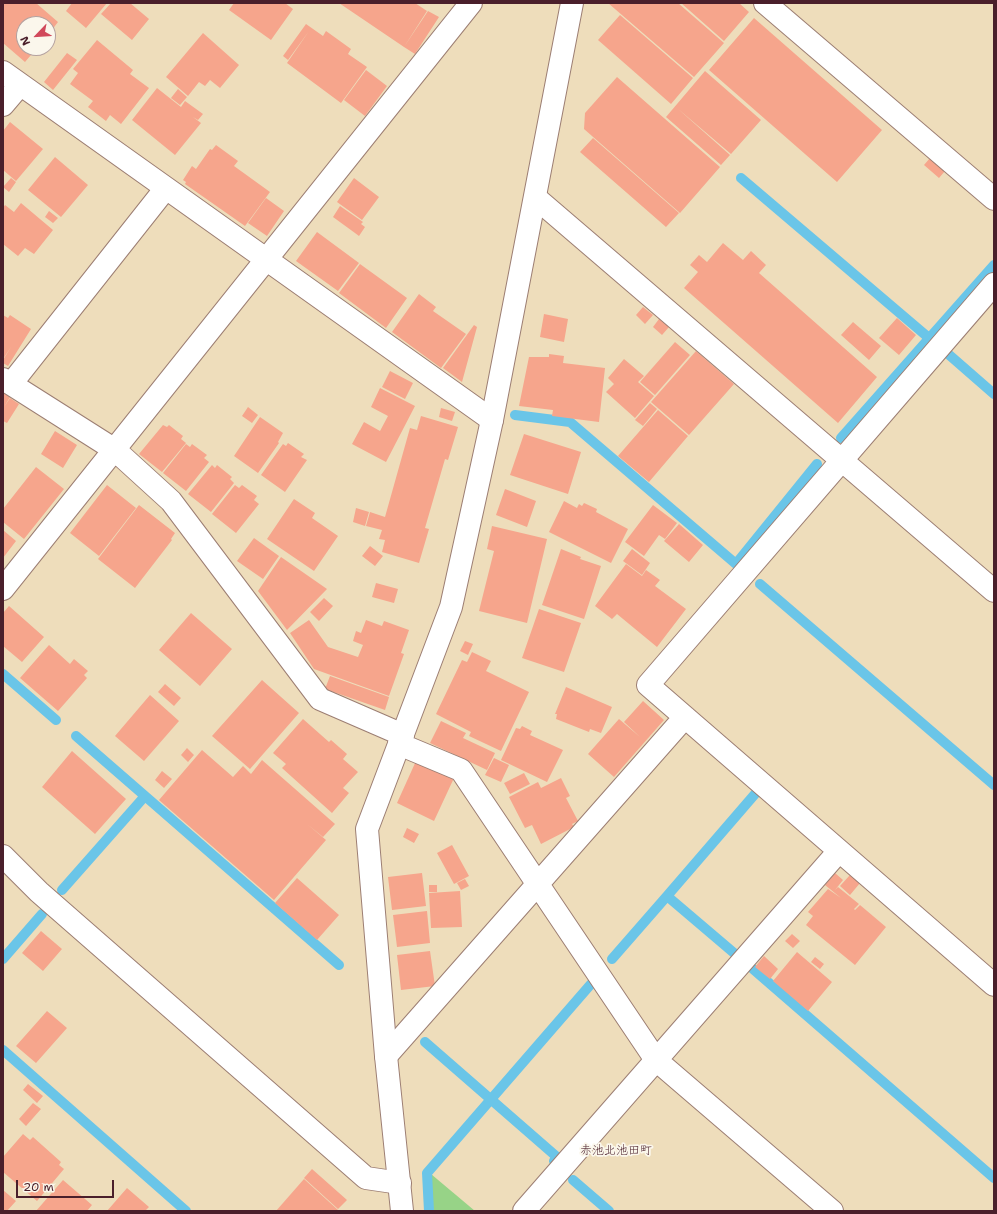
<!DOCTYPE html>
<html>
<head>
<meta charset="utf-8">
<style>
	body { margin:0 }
	#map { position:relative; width:997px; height:1214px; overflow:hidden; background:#edb; font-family:"Shantell Sans",sans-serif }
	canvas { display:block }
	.frame { position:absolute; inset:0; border:4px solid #4a1f2b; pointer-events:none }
	.north { position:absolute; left:16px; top:16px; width:40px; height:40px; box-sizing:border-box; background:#fbf7ec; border:1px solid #b4a19f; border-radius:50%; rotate:245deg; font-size:11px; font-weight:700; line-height:16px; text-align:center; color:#4a1f2b }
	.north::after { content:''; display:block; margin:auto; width:14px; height:18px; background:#d1495b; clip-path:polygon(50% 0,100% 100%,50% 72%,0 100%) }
	.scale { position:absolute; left:16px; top:1180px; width:98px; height:18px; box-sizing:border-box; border:2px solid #4a1f2b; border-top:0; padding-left:5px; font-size:12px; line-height:14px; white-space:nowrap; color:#4a1f2b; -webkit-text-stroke:3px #fbf7ec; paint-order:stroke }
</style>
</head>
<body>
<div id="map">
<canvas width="997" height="1214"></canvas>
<div class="frame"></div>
<div class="north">N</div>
<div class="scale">20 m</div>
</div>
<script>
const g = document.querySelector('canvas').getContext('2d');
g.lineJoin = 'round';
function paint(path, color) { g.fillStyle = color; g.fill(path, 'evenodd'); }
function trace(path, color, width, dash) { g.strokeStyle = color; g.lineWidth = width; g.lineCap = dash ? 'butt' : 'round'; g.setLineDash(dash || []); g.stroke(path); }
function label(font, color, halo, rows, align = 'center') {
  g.font = font + ' "Shantell Sans","Klee One",sans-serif'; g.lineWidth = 3.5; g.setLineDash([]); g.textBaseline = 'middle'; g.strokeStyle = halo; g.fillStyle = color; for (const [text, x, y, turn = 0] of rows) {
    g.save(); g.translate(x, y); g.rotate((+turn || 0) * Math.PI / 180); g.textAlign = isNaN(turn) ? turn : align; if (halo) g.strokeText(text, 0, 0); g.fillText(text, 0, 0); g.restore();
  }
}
paint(new Path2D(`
	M431,1174L475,1211H433Z`), '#97d387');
trace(new Path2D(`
	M741,178L929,338
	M947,353L994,394
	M515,415L570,422L736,564L817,464
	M841,438L994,265
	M760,584L994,785
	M3,674L56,720
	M76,736L145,796
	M62,890L145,796L339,965
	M667,896L755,794
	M3,959L42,914
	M612,959L667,896L734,953
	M753,969L994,1178
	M425,1042L557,1157L554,1161
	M3,1050L186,1211
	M573,1180L609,1211
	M429,1211L427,1173L591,984`), '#6ac5e8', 10);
paint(new Path2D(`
	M3,3H36L58,22L48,35V24H24V48H37L25,62L3,43Z
	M72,3H107L86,28L66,11Z
	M111,3H130L149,19L132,40L101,14Z
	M234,3H285L293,9L271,40L229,10Z
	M339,3H415L427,11L404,47Z
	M608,3H678L724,43L694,77Z
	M681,3H739L749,12L724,41Z
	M428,11L439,17L415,54L404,47Z
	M620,15L693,78L671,104L598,40Z
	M754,18L882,130L837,182L709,70Z
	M306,24L323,36L326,31L351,49L348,54L367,67L341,103L287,63L309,31L288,60L283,56Z
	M203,33L239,65L220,88L210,80L205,86L199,82L188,96L166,77Z
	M97,40L133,70L130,74L149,88L121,124L110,115L106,121L88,107L93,101L70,84L78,73L73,69Z
	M67,53L77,60L53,90L44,82Z
	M366,70L387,86L365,116L344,100Z
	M705,71L761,120L731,154L677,108L730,155L721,165L666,117Z
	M617,77L720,167L680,213L584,129L585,113Z
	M157,88L181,107L185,101L203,114L198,120L193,117L201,123L175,155L132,120Z
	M178,89L187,97L180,105L171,98Z
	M10,122L43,149L16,181L3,170V131Z
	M593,138L679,213L666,227L580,152Z
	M216,145L238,161L234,166L270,192L245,226L185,184L186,182L183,180L192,166L196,169L210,149L212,150Z
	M55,157L88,185L61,217L28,190Z
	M930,158L945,171L939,178L924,165Z
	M11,178L16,182L9,192L3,187Z
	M354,178L379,197L362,220L337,202Z
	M266,198L284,211L267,236L248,223Z
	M21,203L53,230L34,254L25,248L18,256L3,244V208L5,205L14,212Z
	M340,206L363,222L361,224L365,227L359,236L355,233L360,227L355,233L333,217Z
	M49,211L58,218L53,223L45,217Z
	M317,232L359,263L338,291L296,261Z
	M723,243L743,260L751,251L766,265L759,273L877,377L838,423L684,288L698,272L690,265L699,255L707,262Z
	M360,264L407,298L386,328L339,293Z
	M419,294L436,307L433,311L466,334L441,368L392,332Z
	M643,307L653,315L645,324L636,315Z
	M544,314L568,319L564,342L540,337Z
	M3,315L8,318L10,315L31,329L8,366L3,363V360L11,347L3,359Z
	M897,318L916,335L899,355L879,338Z
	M659,319L669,327L662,335L653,327Z
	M853,322L881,346L869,360L841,335Z
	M474,325L477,327L462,382L443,368Z
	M675,342L690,355L655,395L640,382Z
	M696,351L734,384L689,435L651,402Z
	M549,354L564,356L563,363L605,368L599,422L552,416L553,410L519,406L529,357H549Z
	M624,359L644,376L638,382L654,396L635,418L606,392L614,384L608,378Z
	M390,371L413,383L405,399L382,387Z
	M380,388L415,406L386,462L352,444L364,422L380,431L388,416L371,407Z
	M3,393L10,397L4,407L10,398L19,404L7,423L3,421Z
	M650,403L657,409L643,426L635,420Z
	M248,407L258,415L252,423L242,416Z
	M441,408L455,412L452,421L439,417Z
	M658,410L688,436L649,482L618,456Z
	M421,416L458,427L448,460L445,459L425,528L429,529L419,563L382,552L385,540L379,539L382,530L366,526L370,512L385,517L410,428L417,430Z
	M260,417L283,433L278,442L279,443L258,473L234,456Z
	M163,425L167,427L169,425L183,436L181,439L186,443L162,472L139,454Z
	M55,431L77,445L63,468L41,454Z
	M524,434L581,452L568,494L510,475Z
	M288,443L304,454L301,457L307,460L285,492L261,475L283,444L286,446Z
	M186,444L190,447L192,444L207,455L204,458L209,462L186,491L163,473Z
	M212,465L215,468L217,465L232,477L230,479L234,483L211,512L188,494Z
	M36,467L64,489L24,539L3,522V509Z
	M107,485L136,508L99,556L70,533Z
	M235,485L239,488L242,485L257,496L254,500L259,504L236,533L212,514Z
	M505,489L536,501L527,527L496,515Z
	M294,499L315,513L312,518L338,536L314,571L267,539Z
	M564,501L577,508L579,504L582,506L584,503L597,509L596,512L628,529L611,563L549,532Z
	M139,505L175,533L171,539L172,540L135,588L98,559Z
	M653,505L677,523L665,539L659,535L644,556L625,542Z
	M356,508L369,512L365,526L353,522Z
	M679,524L703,545L689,562L664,541Z
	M492,526L547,539L527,623L479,611L494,551L487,549Z
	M3,530L16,541L3,558Z
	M254,538L279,556L263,579L237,561Z
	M370,546L383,556L375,566L362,556Z
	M561,549L581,557L580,559L601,566L584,619L542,605Z
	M632,549L650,563L642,575L623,561Z
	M281,557L327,589L287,630L258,591Z
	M626,564L642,576L646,570L660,580L655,586L686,609L657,647L617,614L612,619L595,606Z
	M376,583L398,589L394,603L372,597Z
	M324,598L333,606L319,621L310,612Z
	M9,606L44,637L22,662L3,646V613Z
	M539,609L581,623L564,672L522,658Z
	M191,613L232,649L200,686L159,650Z
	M309,620L328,647L358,657L363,645L353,641L356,631L361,633L366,620L382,626L384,621L409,630L401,653L404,654L389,696L314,669L290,633Z
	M465,641L473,644L468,655L460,651Z
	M49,645L70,664L74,659L88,671L84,675L87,678L58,711L20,678Z
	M472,652L491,661L486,671L529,692L501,751L469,736L471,732L436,714L462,660L467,662Z
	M330,676L389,697L385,710L325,689Z
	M262,680L299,713L250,769L212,736Z
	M165,684L181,698L174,706L158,692Z
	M566,687L612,707L601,733L590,729L589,732L556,719L557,714H555Z
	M150,695L179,721L144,761L115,736Z
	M643,701L664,720L614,777L588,754L619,719L640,737L624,722Z
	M303,719L329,742L331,740L347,754L343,759L358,772L343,788L349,793L332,813L282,768L286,764L273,753Z
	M441,721L466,733L463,738L495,753L487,770L430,743Z
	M522,726L532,731L530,735L563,750L547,782L501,760L516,728L520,729Z
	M187,748L194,755L188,762L181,755Z
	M202,750L233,777L243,766L251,774L262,760L335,824L323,837L307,824L326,840L274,900L159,800Z
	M72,751L126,799L95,834L42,787Z
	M494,758L509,765L501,782L485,775Z
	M416,761L454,778L434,821L397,803Z
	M162,771L172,779L164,788L155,780Z
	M524,773L530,784L510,794L504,783Z
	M561,778L570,796L566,798L578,821L572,824L574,827L541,844L532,825L525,828L509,797L538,782L541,788Z
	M407,828L419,834L414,843L403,837Z
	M452,845L469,876L454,884L437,853Z
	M422,873L426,906L392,910L388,877Z
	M835,873L843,880L835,890L838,887L859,904L854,909L855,910L860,905L886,927L855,965L806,925L813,916L808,912L828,889L841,898L825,885Z
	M850,875L860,883L850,895L840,886Z
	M297,878L339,915L317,940L275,903Z
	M465,879L469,886L461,890L457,883Z
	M429,885H437V892H429Z
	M460,891L462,927L431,928L429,893Z
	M427,911L430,943L397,947L393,915Z
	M41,931L62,949L43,971L22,953Z
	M792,934L800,941L793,948L785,941Z
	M430,951L435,986L401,990L397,955Z
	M797,952L832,982L808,1011L773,981Z
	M764,956L778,969L770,979L755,967Z
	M815,957L824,964L820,969L811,962Z
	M47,1011L67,1028L36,1063L16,1046Z
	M28,1084L43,1096L37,1103L23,1090Z
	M33,1103L41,1109L26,1126L19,1119Z
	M23,1134L30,1140L33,1137L61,1162L59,1165L64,1169L37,1201L3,1172V1157Z
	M312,1169L347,1200L338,1209L304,1178Z
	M304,1179L338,1210L337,1211H276Z
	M63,1180L92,1205L87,1211H36Z
	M127,1188L149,1207L145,1211H107Z
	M3,1190L16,1201L7,1211H3Z`), '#f6a58c');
const minor = new Path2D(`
	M765,3L994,199
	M3,72L492,420
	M3,105L20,85
	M536,198L994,591
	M994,284L648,685L994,985
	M3,379L115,450L171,501L320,699L403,735
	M11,384L166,188
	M3,589L471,3
	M399,744L461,770L656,1060L832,1211
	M3,856L39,892L366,1178L400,1183
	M386,1056L685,717
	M524,1211L839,851`);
const tertiary = new Path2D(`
	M402,1211L386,1056L367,829L451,607L492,420L572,3`);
trace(minor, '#9c7e73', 24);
trace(tertiary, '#9c7e73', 24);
trace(minor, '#fff', 22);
trace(tertiary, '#fff', 22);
label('12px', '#4a1f2b', '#fbf7ec', [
	["赤池北池田町",616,1151]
]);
</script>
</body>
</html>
